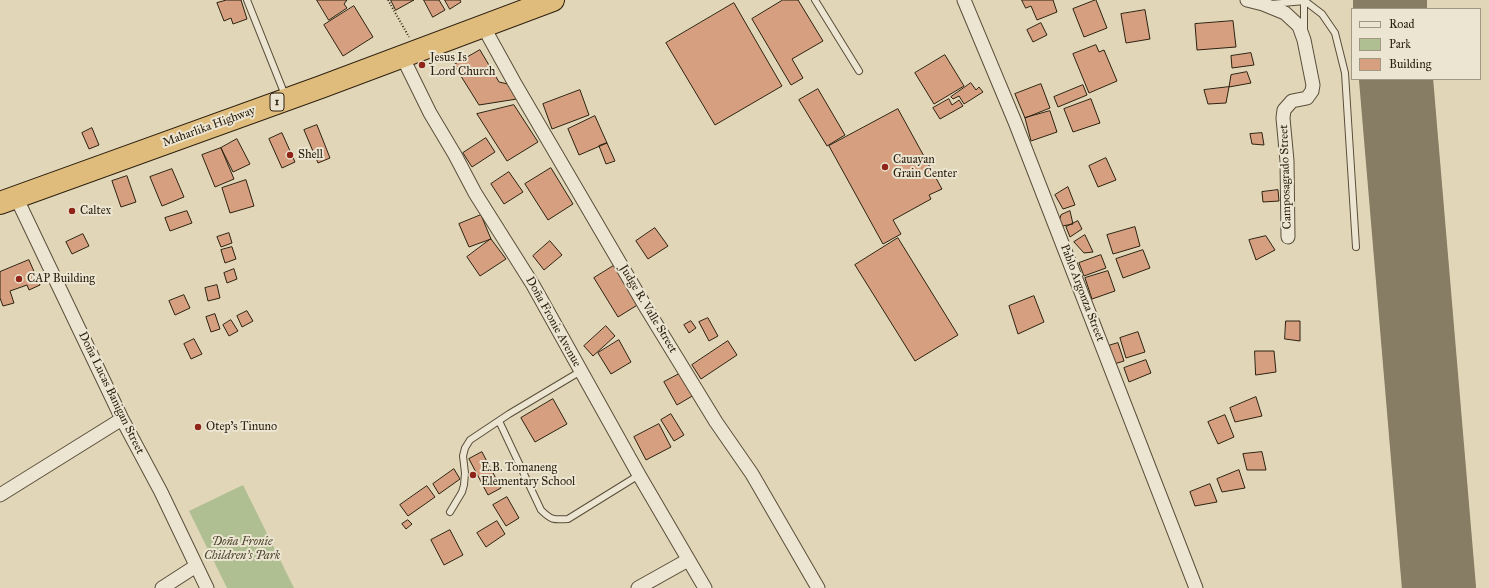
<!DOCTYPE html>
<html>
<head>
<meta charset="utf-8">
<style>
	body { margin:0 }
	#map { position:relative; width:1489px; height:588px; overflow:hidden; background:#e1d7b8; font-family:"IM FELL Great Primer",serif }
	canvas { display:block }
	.legend { position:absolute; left:1351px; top:8px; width:130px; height:72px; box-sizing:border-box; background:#ece5d1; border:1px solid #a09784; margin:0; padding:5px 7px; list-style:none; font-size:12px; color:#2d2110 }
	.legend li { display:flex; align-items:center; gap:8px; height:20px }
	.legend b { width:20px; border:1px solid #a09784 }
</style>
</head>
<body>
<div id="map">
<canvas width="1489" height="588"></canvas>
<ul class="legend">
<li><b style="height:5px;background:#ece5d1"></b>Road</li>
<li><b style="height:11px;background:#b0bf92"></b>Park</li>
<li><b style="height:11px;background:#d6a080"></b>Building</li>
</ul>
</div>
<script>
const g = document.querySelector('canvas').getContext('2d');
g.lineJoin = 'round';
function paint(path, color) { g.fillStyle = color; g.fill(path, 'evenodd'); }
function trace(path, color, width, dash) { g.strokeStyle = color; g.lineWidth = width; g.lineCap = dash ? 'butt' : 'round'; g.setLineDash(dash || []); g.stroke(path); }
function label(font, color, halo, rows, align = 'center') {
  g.font = font + ' "IM FELL Great Primer",serif'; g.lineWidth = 4; g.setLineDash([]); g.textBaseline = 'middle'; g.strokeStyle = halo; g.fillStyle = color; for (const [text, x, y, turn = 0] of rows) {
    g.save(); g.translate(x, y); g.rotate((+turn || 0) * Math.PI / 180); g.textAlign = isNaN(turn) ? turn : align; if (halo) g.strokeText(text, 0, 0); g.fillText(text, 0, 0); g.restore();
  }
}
paint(new Path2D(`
	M243,485L294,588H227L189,511Z`), '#b0bf92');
trace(new Path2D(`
	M1390,0V9
	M1396,79L1439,588`), '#877c64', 74);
const building = new Path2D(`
	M227,0H241L247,19L233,24L231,18L224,21L217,3Z
	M317,0H347L344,4L347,8L329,20Z
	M391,0H414L396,10Z
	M424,0H439L445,10L433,17Z
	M445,0H460L461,2L450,9Z
	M783,0H798L823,41L792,59L803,78L791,85L752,19Z
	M1022,0H1053L1057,12L1037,20L1031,6L1026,8Z
	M1096,0L1107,28L1084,37L1073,9Z
	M734,3L782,86L715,125L666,43Z
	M354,6L373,37L343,56L324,25Z
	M1145,10L1150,39L1126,43L1121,14Z
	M1233,21L1236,47L1197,50L1195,24Z
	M1041,23L1047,35L1033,42L1027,30Z
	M1096,45L1099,52L1104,50L1117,81L1089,93L1073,54Z
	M480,50L499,82L508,84L517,99L479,105L454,65Z
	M1251,53L1254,65L1232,68L1231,56Z
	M945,55L964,86L934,104L915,73Z
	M1247,72L1251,83L1229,87L1231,75Z
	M971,83L976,90L979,87L983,92L964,104L959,96L953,99L951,97Z
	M1041,84L1050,108L1025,118L1015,94Z
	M1083,85L1087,95L1058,107L1054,97Z
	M1229,87L1226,103L1208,104L1204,90Z
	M818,89L845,135L827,146L799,100Z
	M580,90L589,115L552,129L543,104Z
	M949,99L952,105L959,100L963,106L940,119L933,108Z
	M1091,99L1100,123L1073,132L1064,109Z
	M514,105L538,142L507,161L477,114Z
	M898,109L942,189L929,195L931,199L893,220L901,234L883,244L829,146Z
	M1050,111L1057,132L1031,141L1025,118Z
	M595,116L607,143L579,155L568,129Z
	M317,125L330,158L318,163L304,130Z
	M92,128L99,145L89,149L82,133Z
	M282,133L295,162L282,168L269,139Z
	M1262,133L1264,145L1252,144L1250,134Z
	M486,138L495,152L472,167L463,153Z
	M237,139L250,164L233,172L221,148Z
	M607,143L615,161L606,164L599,146Z
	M221,148L234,179L215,187L202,155Z
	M1106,158L1116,180L1098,187L1089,166Z
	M551,168L573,204L548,220L525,184Z
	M172,169L184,197L162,206L150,177Z
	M509,172L523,192L504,204L491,184Z
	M127,176L136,202L121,207L112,181Z
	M246,180L254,206L230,213L222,188Z
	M1068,187L1075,205L1063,209L1055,195Z
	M1278,190L1279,201L1263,202L1262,192Z
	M187,211L192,223L170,231L165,218Z
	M1070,211L1073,224L1057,227L1061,215Z
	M481,215L491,239L469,247L459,224Z
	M1078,221L1082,229L1070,237L1066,227Z
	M1135,227L1140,246L1113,254L1107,235Z
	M655,228L668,246L648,259L636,241Z
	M229,233L232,243L221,247L217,237Z
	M83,234L89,246L72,254L66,242Z
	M1085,235L1093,252L1084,253L1074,242Z
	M1266,236L1275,250L1256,260L1249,240Z
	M898,238L958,335L915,361L855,265Z
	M491,239L506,259L480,276L467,257Z
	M550,241L562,255L544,270L533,256Z
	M232,247L236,259L225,263L221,250Z
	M1143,250L1150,268L1123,278L1116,259Z
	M1101,255L1106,268L1084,276L1079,263Z
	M29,260L40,285L29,290L27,285L10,291L14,303L3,306L0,298V272Z
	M615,265L639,304L618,317L594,278Z
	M234,269L237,279L227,283L224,273Z
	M1108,271L1115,291L1092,299L1085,278Z
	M217,285L220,298L208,301L205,288Z
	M184,295L190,308L175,315L169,301Z
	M1034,296L1044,322L1018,334L1009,306Z
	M247,311L253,321L242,327L237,316Z
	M215,314L220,329L211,332L206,317Z
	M708,318L718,336L709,341L699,322Z
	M231,320L238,331L229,336L223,325Z
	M691,321L696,328L689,333L684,325Z
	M1286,321H1300V341L1285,339Z
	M606,326L615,336L593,356L584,346Z
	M1138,332L1145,352L1126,358L1120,338Z
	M194,339L202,354L191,359L184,344Z
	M619,340L631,362L611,374L598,353Z
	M728,341L737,355L701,379L692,365Z
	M1118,343L1124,361L1114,364L1108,346Z
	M1255,351H1274L1276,372L1256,375Z
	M1146,360L1151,373L1129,382L1124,368Z
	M681,373L694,395L677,405L664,382Z
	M1256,397L1262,416L1235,422L1230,408Z
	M553,399L567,424L535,442L521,418Z
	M671,414L684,435L674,441L661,420Z
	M1225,415L1234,437L1218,444L1208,422Z
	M659,424L671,447L646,460L634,437Z
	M482,452L501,488L488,495L469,459Z
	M1262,452L1266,470H1247L1243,454Z
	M454,469L460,479L439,494L433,484Z
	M1239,470L1245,488L1222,492L1217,479Z
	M1210,484L1217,502L1195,506L1190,492Z
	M427,486L435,497L408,516L400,505Z
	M507,497L519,518L506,526L493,505Z
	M408,520L412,524L406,529L402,524Z
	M497,521L505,534L486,547L477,533Z
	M450,530L463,555L444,565L431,540Z`);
paint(building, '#d6a080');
trace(building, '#2d2110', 1);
const lane = new Path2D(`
	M247,0L285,95
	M815,0L859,71
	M1271,4L1305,1L1322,14L1335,33L1345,73L1356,247
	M1304,30V1
	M499,421L541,510C551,520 553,520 568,519L639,475
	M450,512L462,492L464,485L465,473L463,456L465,448L470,440L509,414L581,371`);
const street = new Path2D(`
	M964,0L1015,122L1196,588
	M1247,0L1263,4L1285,13L1299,26L1304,40L1313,85L1312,91L1307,98L1292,101L1284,110L1283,118L1287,161L1288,237
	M483,26L514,82L645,306L716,422L752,474L818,588
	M402,56L430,113L455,155L475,193L533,285L639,475L705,588
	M16,197L122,419L161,492L207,588
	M0,495L122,419
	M162,588L196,566
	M638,588L688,560`);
const highway = new Path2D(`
	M0,203L321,87L553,0`);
trace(lane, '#5a4e3a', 8);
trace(street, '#5a4e3a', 15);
trace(highway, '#2d2110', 24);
trace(new Path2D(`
	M388,0L409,37`), '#2d2110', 2, [1, 2]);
trace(lane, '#ece5d1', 6);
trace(street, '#ece5d1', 13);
trace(highway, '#e0bc7c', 22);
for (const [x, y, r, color] of [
	[422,65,4,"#8f2418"],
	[290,155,4,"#8f2418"],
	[885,167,4,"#8f2418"],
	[72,211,4,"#8f2418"],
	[19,279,4,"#8f2418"],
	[198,427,4,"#8f2418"],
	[473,475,4,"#8f2418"]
]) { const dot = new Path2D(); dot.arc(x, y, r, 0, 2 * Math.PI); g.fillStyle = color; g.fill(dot); trace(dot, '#ece5d1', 1.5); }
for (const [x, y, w] of [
	[277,102,14]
]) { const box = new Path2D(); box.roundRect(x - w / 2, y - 9, w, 18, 3); g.fillStyle = '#ece5d1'; g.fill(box); trace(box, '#2d2110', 1); }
label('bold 11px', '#2d2110', null, [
	["1",277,102]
]);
label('12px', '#2d2110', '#ece5d1', [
	["Jesus Is",430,58],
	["Lord Church",430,72],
	["Shell",298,155],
	["Cauayan",893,160],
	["Grain Center",893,174],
	["Caltex",80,211],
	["CAP Building",27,279],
	["Otep's Tinuno",206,427],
	["E.B. Tomaneng",481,468],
	["Elementary School",481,482]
], 'left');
label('12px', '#2d2110', '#ece5d1', [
	["Maharlika Highway",209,127,-20],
	["Camposagrado Street",1286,177,-92],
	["Pablo Argonza Street",1082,293,69],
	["Judge R. Valle Street",648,309,59],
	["Doña Fronie Avenue",553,322,61],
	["Doña Lucas Banigan Street",111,393,64]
]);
label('italic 12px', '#4e4830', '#ece5d1', [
	["Doña Fronie",242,542],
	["Children's Park",242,556]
]);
</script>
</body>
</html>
